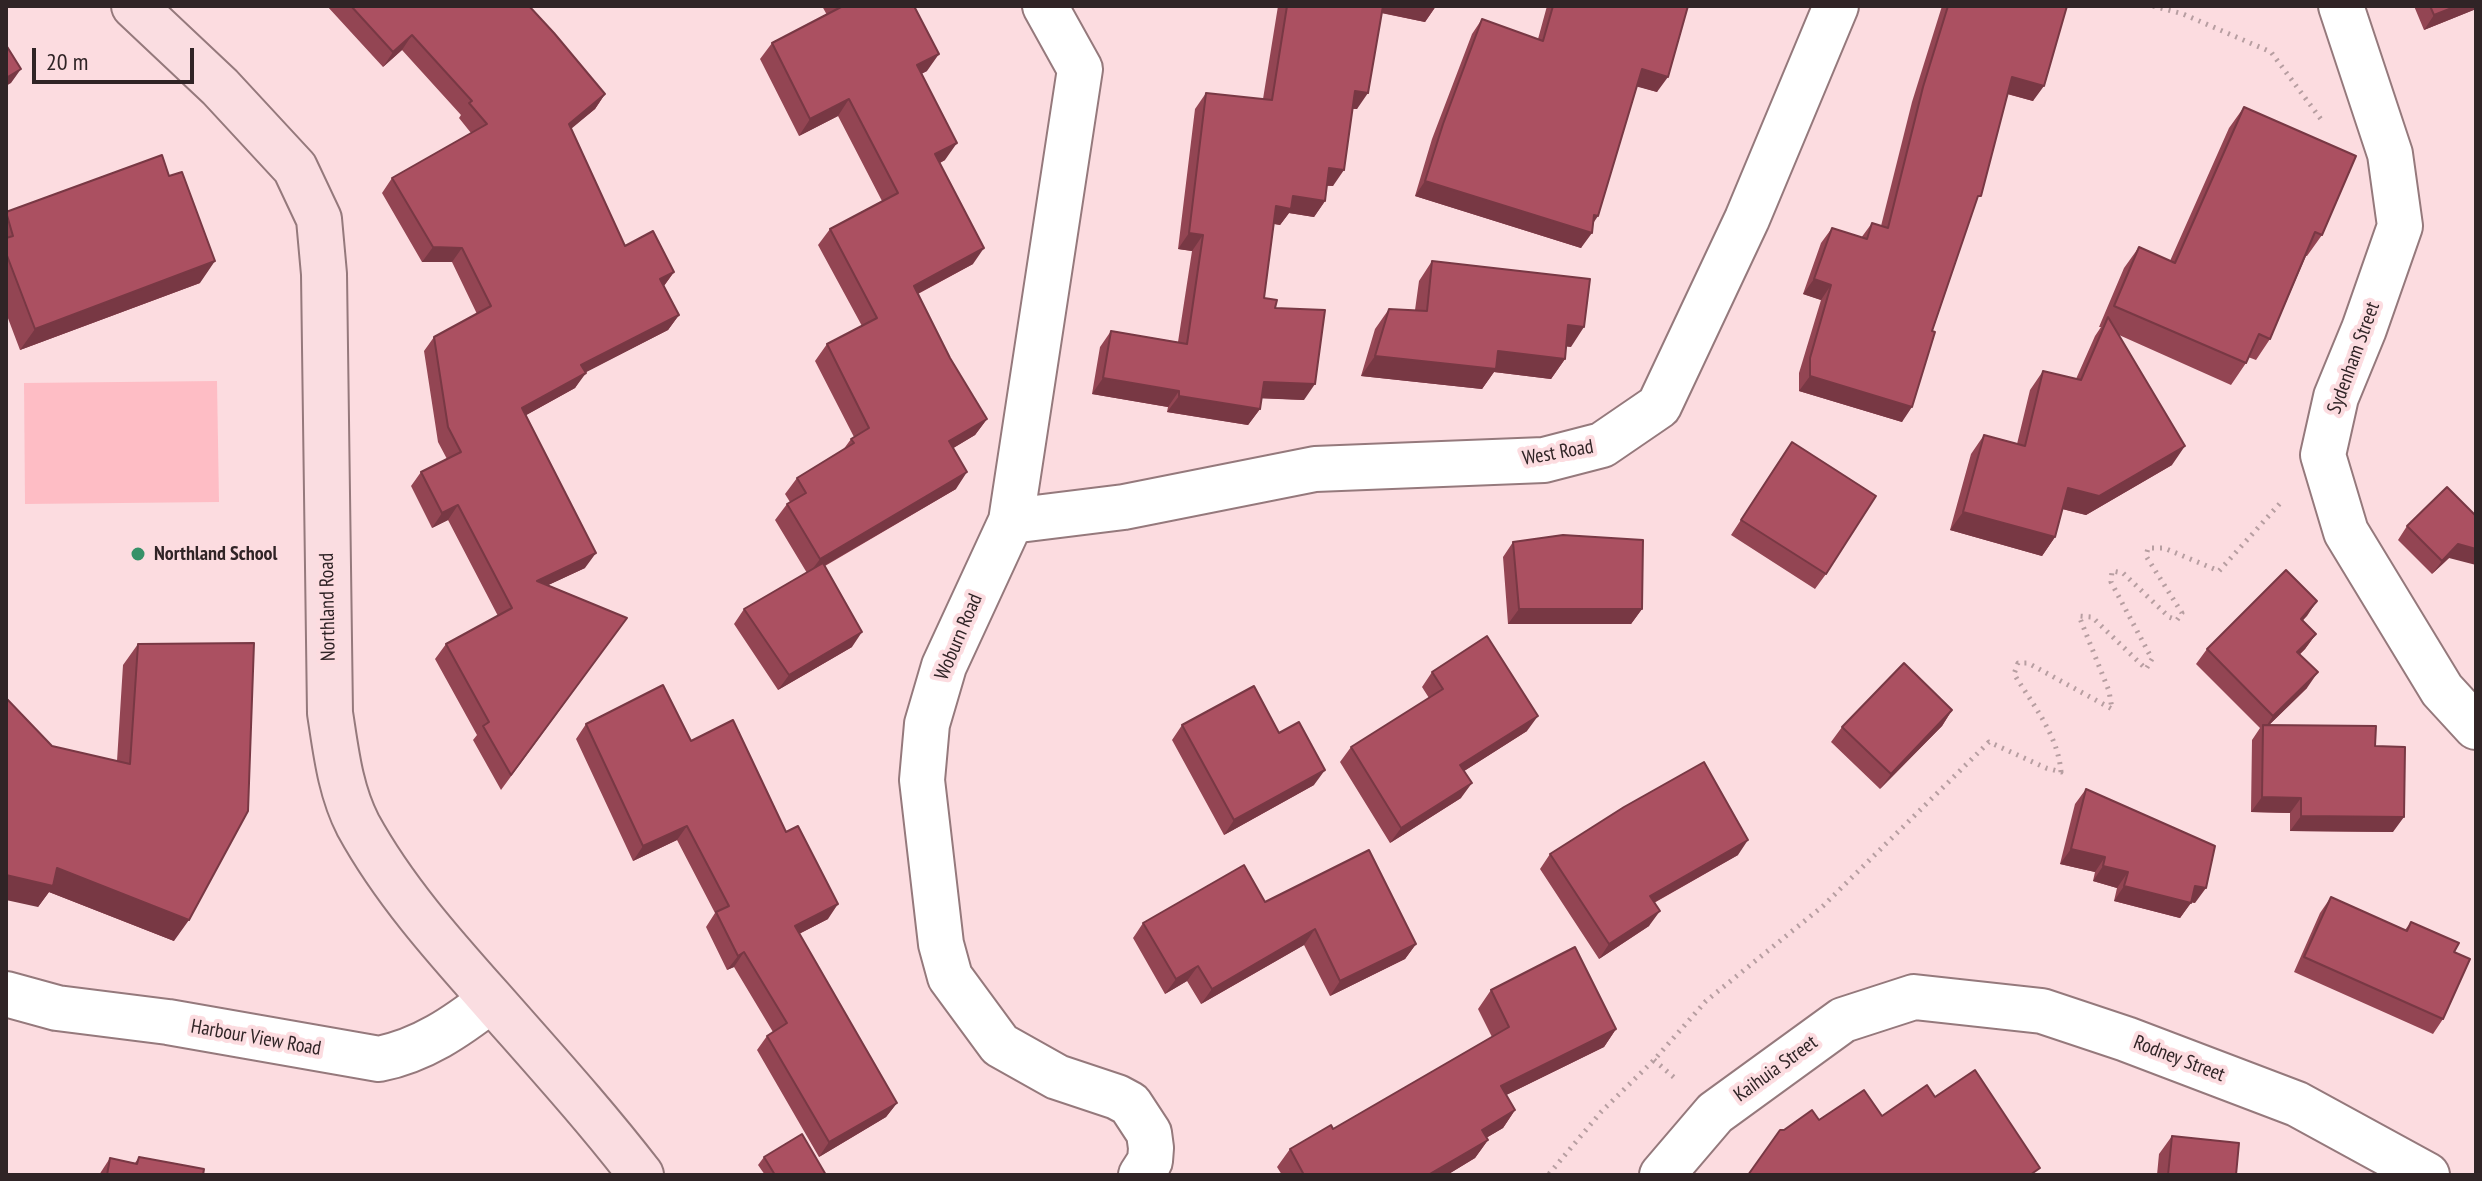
<!DOCTYPE html>
<html>
<head>
<meta charset="utf-8">
<style>
	body { margin:0 }
	#map { position:relative; width:2482px; height:1181px; overflow:hidden; background:#fcdce0; font-family:"PT Sans Narrow",sans-serif }
	canvas { display:block }
	.frame { position:absolute; inset:0; border:8px solid #302426; pointer-events:none }
	.scale { position:absolute; left:32px; top:48px; width:162px; height:36px; box-sizing:border-box; border:4px solid #302426; border-top:0; padding-left:10px; font-size:24px; line-height:28px; white-space:nowrap; color:#302426; -webkit-text-stroke:6px #fcdce0; paint-order:stroke }
</style>
</head>
<body>
<div id="map">
<canvas width="2482" height="1181"></canvas>
<div class="frame"></div>
<div class="scale">20 m</div>
</div>
<script>
const g = document.querySelector('canvas').getContext('2d');
g.lineJoin = 'round';
function paint(path, color) { g.fillStyle = color; g.fill(path, 'evenodd'); }
function trace(path, color, width, dash) { g.strokeStyle = color; g.lineWidth = width; g.lineCap = dash ? 'butt' : 'round'; g.setLineDash(dash || []); g.stroke(path); }
function label(font, color, halo, rows, align = 'center') {
  g.font = font + ' "PT Sans Narrow",sans-serif'; g.lineWidth = 8; g.setLineDash([]); g.textBaseline = 'middle'; g.strokeStyle = halo; g.fillStyle = color; for (const [text, x, y, turn = 0] of rows) {
    g.save(); g.translate(x, y); g.rotate((+turn || 0) * Math.PI / 180); g.textAlign = isNaN(turn) ? turn : align; if (halo) g.strokeText(text, 0, 0); g.fillText(text, 0, 0); g.restore();
  }
}
paint(new Path2D(`
	M217,381L219,502L25,504L24,383Z`), '#febdc5');
const street = new Path2D(`
	M1045,6L1080,69L1011,521L944,666L927,724L922,780L941,944L950,977L1000,1045L1057,1077L1117,1097L1130,1104L1149,1133L1151,1148L1150,1161L1141,1175
	M2341,6L2390,154L2400,226L2364,329L2336,397L2323,455L2346,532L2442,690L2476,727
	M1011,521L1124,507L1315,469L1544,460L1602,445L1659,406L1747,219L1836,6
	M6,994L57,1008L168,1022L379,1059C423,1050 456,1027 491,1000
	M1662,1175L1715,1113L1843,1020L1914,997L2042,1011L2126,1039L2297,1104L2427,1175`);
const secondary = new Path2D(`
	M134,6L220,87L295,168L319,219L324,274L330,713C336,751 340,790 358,825C393,889 442,944 491,999C542,1057 594,1114 641,1175`);
trace(street, '#95797c', 48);
trace(secondary, '#95797c', 48);
trace(new Path2D(`
	M2153,6L2183,14L2271,52L2323,122
	M1654,1060L1677,1080
	M1549,1174L1601,1112L1654,1060L1706,1001L1823,906L1989,742L2046,768L2061,772C2058,735 2033,705 2014,674L2018,663H2028L2112,709L2109,691L2079,616L2092,617L2146,669L2152,659L2111,582L2112,571L2123,573L2169,617L2177,620L2182,613L2146,556L2148,548H2164L2219,571L2283,500`), '#b79ea1', 5, [2, 6]);
trace(street, '#fff', 44);
trace(secondary, '#fadde1', 44);
paint(new Path2D(`
	M327,6H529L605,94L595,109L571,128L625,246L674,272L664,286L679,315L668,330L585,372L575,388L526,415L585,568L548,585L627,618L501,790L473,740L477,735L435,659L446,644L498,616L448,520L432,528L411,486L421,472L447,459L438,442L424,351L434,337L477,314L452,262H422L382,193L392,178L471,133L459,118L461,115L402,50L383,67Z
	M822,6H914L927,71L921,74L945,160L940,163L973,264L918,294L950,358L987,419L975,435L953,448L956,489L825,566L852,647L778,690L734,624L744,609L807,573L775,520L787,504L790,502L785,494L797,478L843,450L851,439L854,437L815,361L827,344L862,326L818,245L830,229L882,201L838,116L799,136L760,59L772,43L827,15Z
	M1278,6H1436L1425,22L1381,13L1357,109H1353L1333,186H1327L1325,201L1314,217L1289,213L1280,225L1274,224L1264,298L1275,308L1304,400L1261,398L1260,409L1248,425L1167,412L1168,407L1092,394L1100,347L1111,331L1178,342L1192,251L1178,249L1195,109L1206,93L1263,99Z
	M1547,6H1688L1657,92L1637,86L1593,224L1581,248L1415,196L1432,139L1472,34L1482,19L1538,39Z
	M1942,6H2067L2033,101L2007,94L1974,207L1902,422L1799,391V373L1821,300L1803,294L1821,243L1832,228L1861,238L1872,223L1881,226L1912,102Z
	M2414,6H2476V9L2424,30Z
	M2244,107L2322,235L2307,256H2306L2270,339L2256,360L2248,357L2246,363L2231,385L2119,335L2172,465L2086,515L2062,509L2055,537L2042,556L1950,530L1971,454L1984,435L2017,444L2030,390L2043,371L2076,379L2095,336L2101,327H2099L2124,268L2139,247L2170,261L2229,128Z
	M169,176L200,283L20,350L6,313V212Z
	M1432,261L1571,347L1566,346L1565,359L1551,379L1494,372L1482,389L1361,376L1375,329L1389,309L1415,310L1419,281Z
	M1792,442L1826,574L1815,589L1731,535Z
	M2407,526L2449,558L2432,574L2398,540Z
	M1513,542L1642,609L1631,624H1508L1503,557Z
	M2317,601L2302,621L2316,634L2305,649L2300,654L2307,688L2269,725L2375,746L2393,832L2290,831V813L2251,812L2252,740L2260,728L2196,664L2207,649Z
	M138,644L174,941L49,892L38,907L52,746L117,761L123,665Z
	M1432,672L1527,731L1464,771L1461,798L1390,843L1340,762L1351,747L1429,698L1422,687Z
	M1952,710L1942,726L1880,789L1831,742L1842,727Z
	M586,724L691,741L786,832L828,919L799,934L897,1103L886,1117L819,1157L757,1050L767,1036L773,1032L734,967L727,970L706,927L715,913L677,840L633,861L576,739Z
	M1182,725L1279,733L1314,785L1224,835L1172,740Z
	M2086,789L2195,903L2191,902L2180,918L2114,901L2117,888L2093,881L2095,872L2060,864L2075,804Z
	M1550,854L1738,855L1654,903L1649,926L1599,959L1540,869Z
	M2331,897L2405,930L2411,922L2454,952L2443,1019L2433,1034L2294,972L2320,913Z
	M1265,902L1416,944L1405,959L1330,996L1304,945L1201,1004L1187,981L1165,994L1133,938L1143,923Z
	M1491,990L1616,1029L1604,1047L1506,1095L1515,1110L1503,1128L1486,1138L1488,1140L1475,1158L1447,1175H1282L1277,1167L1290,1149L1333,1129L1492,1037L1478,1009Z
	M2172,1136L2236,1175H2157L2159,1154Z
	M139,1157L203,1175H99L110,1158L135,1163Z
	M764,1157L826,1175H765L758,1165Z`), '#934553');
paint(new Path2D(`
	M1377,6H1436L1425,22L1373,11Z
	M2457,6H2476V9L2424,30L2434,15Z
	M412,35L402,50L383,67L393,52Z
	M939,54L927,71L905,82L917,65Z
	M21,69L11,83L6,86V78Z
	M1642,69L1668,77L1657,92L1631,85Z
	M2012,77L2044,86L2033,101L2001,92Z
	M1355,91L1368,93L1357,109L1344,107Z
	M605,94L595,109L559,139L569,124Z
	M849,99L838,116L799,136L810,119Z
	M957,143L945,160L924,171L935,154Z
	M1329,168L1344,170L1333,186L1318,184Z
	M1425,181L1594,215L1598,216L1588,231L1592,233L1581,248L1415,196Z
	M1293,196L1325,201L1314,217L1289,213L1280,225L1265,222L1276,206Z
	M1189,233L1203,235L1192,251L1178,249Z
	M433,247L462,248L452,262H422Z
	M984,248L973,264L902,302L914,286Z
	M215,261L200,283L20,350L35,329Z
	M674,272L663,287L660,279Z
	M1814,279L1831,285L1821,300L1803,294Z
	M679,315L668,330L571,380L581,365Z
	M1568,325L1584,327L1571,347L1554,345Z
	M1498,351L1565,359L1551,379L1494,372L1482,389L1361,376L1375,356Z
	M586,373L575,388L512,423L522,408Z
	M1810,376L1912,407L1902,422L1799,391Z
	M1103,378L1179,391L1168,407L1092,394Z
	M1264,382L1315,384L1304,400L1253,398Z
	M1179,396L1260,409L1248,425L1167,412Z
	M987,419L975,435L937,458L949,441Z
	M2185,446L2172,465L2086,515L2055,507L2068,488Z
	M967,472L956,489L808,575L820,559Z
	M458,505L448,520L432,528L442,513Z
	M1963,512L2055,537L2042,556L1950,530Z
	M2458,544L2476,549V565L2449,558L2432,574L2442,561Z
	M596,553L585,568L527,595L537,581Z
	M2317,601L2307,616L2290,634L2301,619Z
	M1519,609H1642L1631,624H1508Z
	M862,632L852,647L778,690L789,675Z
	M2316,634L2305,649L2287,667L2297,652Z
	M2318,672L2307,688L2263,731L2273,716Z
	M1952,710L1942,726L1880,789L1891,774Z
	M1538,716L1527,731L1450,780L1460,765Z
	M1325,770L1314,785L1224,835L1234,820Z
	M1472,783L1461,798L1390,843L1401,828Z
	M2262,797L2301,798L2290,813L2251,812Z
	M2301,816L2404,817L2393,832L2290,831Z
	M687,826L677,840L633,861L643,846Z
	M1748,840L1738,855L1639,911L1650,896Z
	M2071,849L2105,857L2095,872L2060,864Z
	M2103,866L2128,872L2117,888L2093,881Z
	M57,868L189,920L174,941L49,892L38,907L6,900V875Z
	M2124,886L2191,903L2180,918L2114,901Z
	M2195,886L2206,888L2195,903L2185,901Z
	M838,904L828,919L785,941L795,926Z
	M1660,911L1649,926L1599,959L1609,944Z
	M1315,929L1304,945L1201,1004L1212,989Z
	M1416,944L1405,959L1330,996L1340,981Z
	M744,952L734,967L727,970L738,956Z
	M1198,966L1187,981L1165,994L1176,979Z
	M1616,1029L1604,1047L1488,1104L1501,1086Z
	M897,1103L886,1117L819,1157L829,1142Z
	M1515,1110L1503,1128L1469,1148L1482,1130Z
	M1488,1140L1475,1158L1447,1175H1428Z`), '#783844');
const building = new Path2D(`
	M351,6H529L554,33L605,94L569,124L625,246L653,231L674,272L660,279L679,315L581,365L586,373L522,408L596,553L537,581L627,618L511,775L483,726L489,722L446,644L512,608L458,505L442,513L421,472L461,452L448,427L434,337L491,306L462,248L433,247L392,178L487,124L469,103L472,101L412,35L393,52Z
	M843,6H914L939,54L917,65L957,143L935,154L984,248L914,286L950,358L987,419L949,441L967,472L820,559L787,504L806,493L797,478L854,443L851,439L869,428L827,344L877,318L830,229L898,193L849,99L810,119L772,43Z
	M1287,6H1383L1368,93L1355,91L1344,170L1329,168L1325,201L1293,196L1291,209L1276,206L1264,298L1277,300L1275,308L1325,310L1315,384L1264,382L1260,409L1179,396V391L1103,378L1111,331L1187,344L1203,235L1189,233L1206,93L1272,100Z
	M1553,6H1688L1668,77L1642,69L1598,216L1594,215L1592,233L1425,181L1443,124L1482,19L1543,41Z
	M1948,6H2067L2044,86L2012,77L1981,196H1978L1932,331L1935,332L1912,407L1810,376V358L1831,285L1814,279L1832,228L1867,239L1872,223L1888,228L1923,87Z
	M2430,6H2457L2434,15Z
	M6,45L21,69L6,78Z
	M2244,107L2356,156L2322,235L2315,232L2270,339L2259,334L2246,363L2114,306L2139,247L2175,263Z
	M162,155L169,176L182,172L215,261L35,329L6,253V238L13,236L6,212Z
	M1432,261L1590,279L1584,327L1568,325L1565,359L1498,351L1496,369L1375,356L1389,309L1427,311Z
	M2108,317L2185,446L2099,496L2068,488L2055,537L1963,512L1984,435L2025,446L2043,371L2081,380Z
	M1792,442L1876,496L1826,574L1741,520Z
	M2447,487L2476,516V549L2458,544L2442,561L2407,526Z
	M1563,535L1643,540L1642,609H1519L1513,542Z
	M823,563L862,632L789,675L744,609Z
	M2286,570L2317,601L2301,619L2316,634L2297,652L2318,672L2273,716L2207,649Z
	M1487,636L1538,716L1460,765L1472,783L1401,828L1351,747L1443,689L1432,672Z
	M254,643L248,811L189,920L57,868L53,886L6,875V698L52,746L130,764L138,644Z
	M1904,663L1952,710L1891,774L1842,727Z
	M663,685L691,741L733,720L786,832L798,826L838,904L795,926L897,1103L829,1142L767,1036L787,1023L744,952L738,956L716,912L729,906L687,826L643,846L586,724Z
	M1254,686L1279,733L1299,722L1325,770L1234,820L1182,725Z
	M2263,725L2376,726L2375,746L2405,747L2404,817L2301,816V798L2262,797Z
	M1704,762L1748,840L1650,896L1660,911L1609,944L1550,854L1624,807Z
	M2086,789L2215,846L2206,888L2195,886L2191,903L2124,886L2128,872L2103,866L2105,857L2071,849Z
	M1369,850L1416,944L1340,981L1315,929L1212,989L1198,966L1176,979L1143,923L1244,865L1265,902Z
	M2331,897L2407,931L2411,922L2459,943L2454,952L2470,959L2443,1019L2304,957Z
	M1575,947L1616,1029L1501,1086L1515,1110L1482,1130L1488,1140L1428,1175H1304L1290,1149L1331,1125L1333,1129L1509,1027L1491,990Z
	M1975,1070L2040,1168L2030,1175H1748L1780,1130H1784L1812,1110L1819,1120L1864,1090L1882,1116L1927,1085L1935,1097Z
	M802,1134L826,1175H775L764,1157Z
	M2172,1136L2239,1143L2236,1175H2168Z
	M139,1157L204,1169L203,1175H107L110,1158L137,1164Z`);
paint(building, '#ab5061');
trace(building, '#783844', 2);
for (const [x, y, r, color] of [
	[138,554,8,"#369168"]
]) { const dot = new Path2D(); dot.arc(x, y, r, 0, 2 * Math.PI); g.fillStyle = color; g.fill(dot); trace(dot, '#fcdce0', 3); }
label('20px', '#302426', '#fcdce0', [
	["Sydenham Street",2354,358,-70],
	["West Road",1558,453,-10],
	["Northland Road",328,607,-91],
	["Woburn Road",959,637,-67],
	["Harbour View Road",256,1038,10],
	["Rodney Street",2179,1059,21],
	["Kaihuia Street",1776,1069,-36]
]);
label('bold 20px', '#302426', '#fcdce0', [
	["Northland School",154,554]
], 'left');
</script>
</body>
</html>
